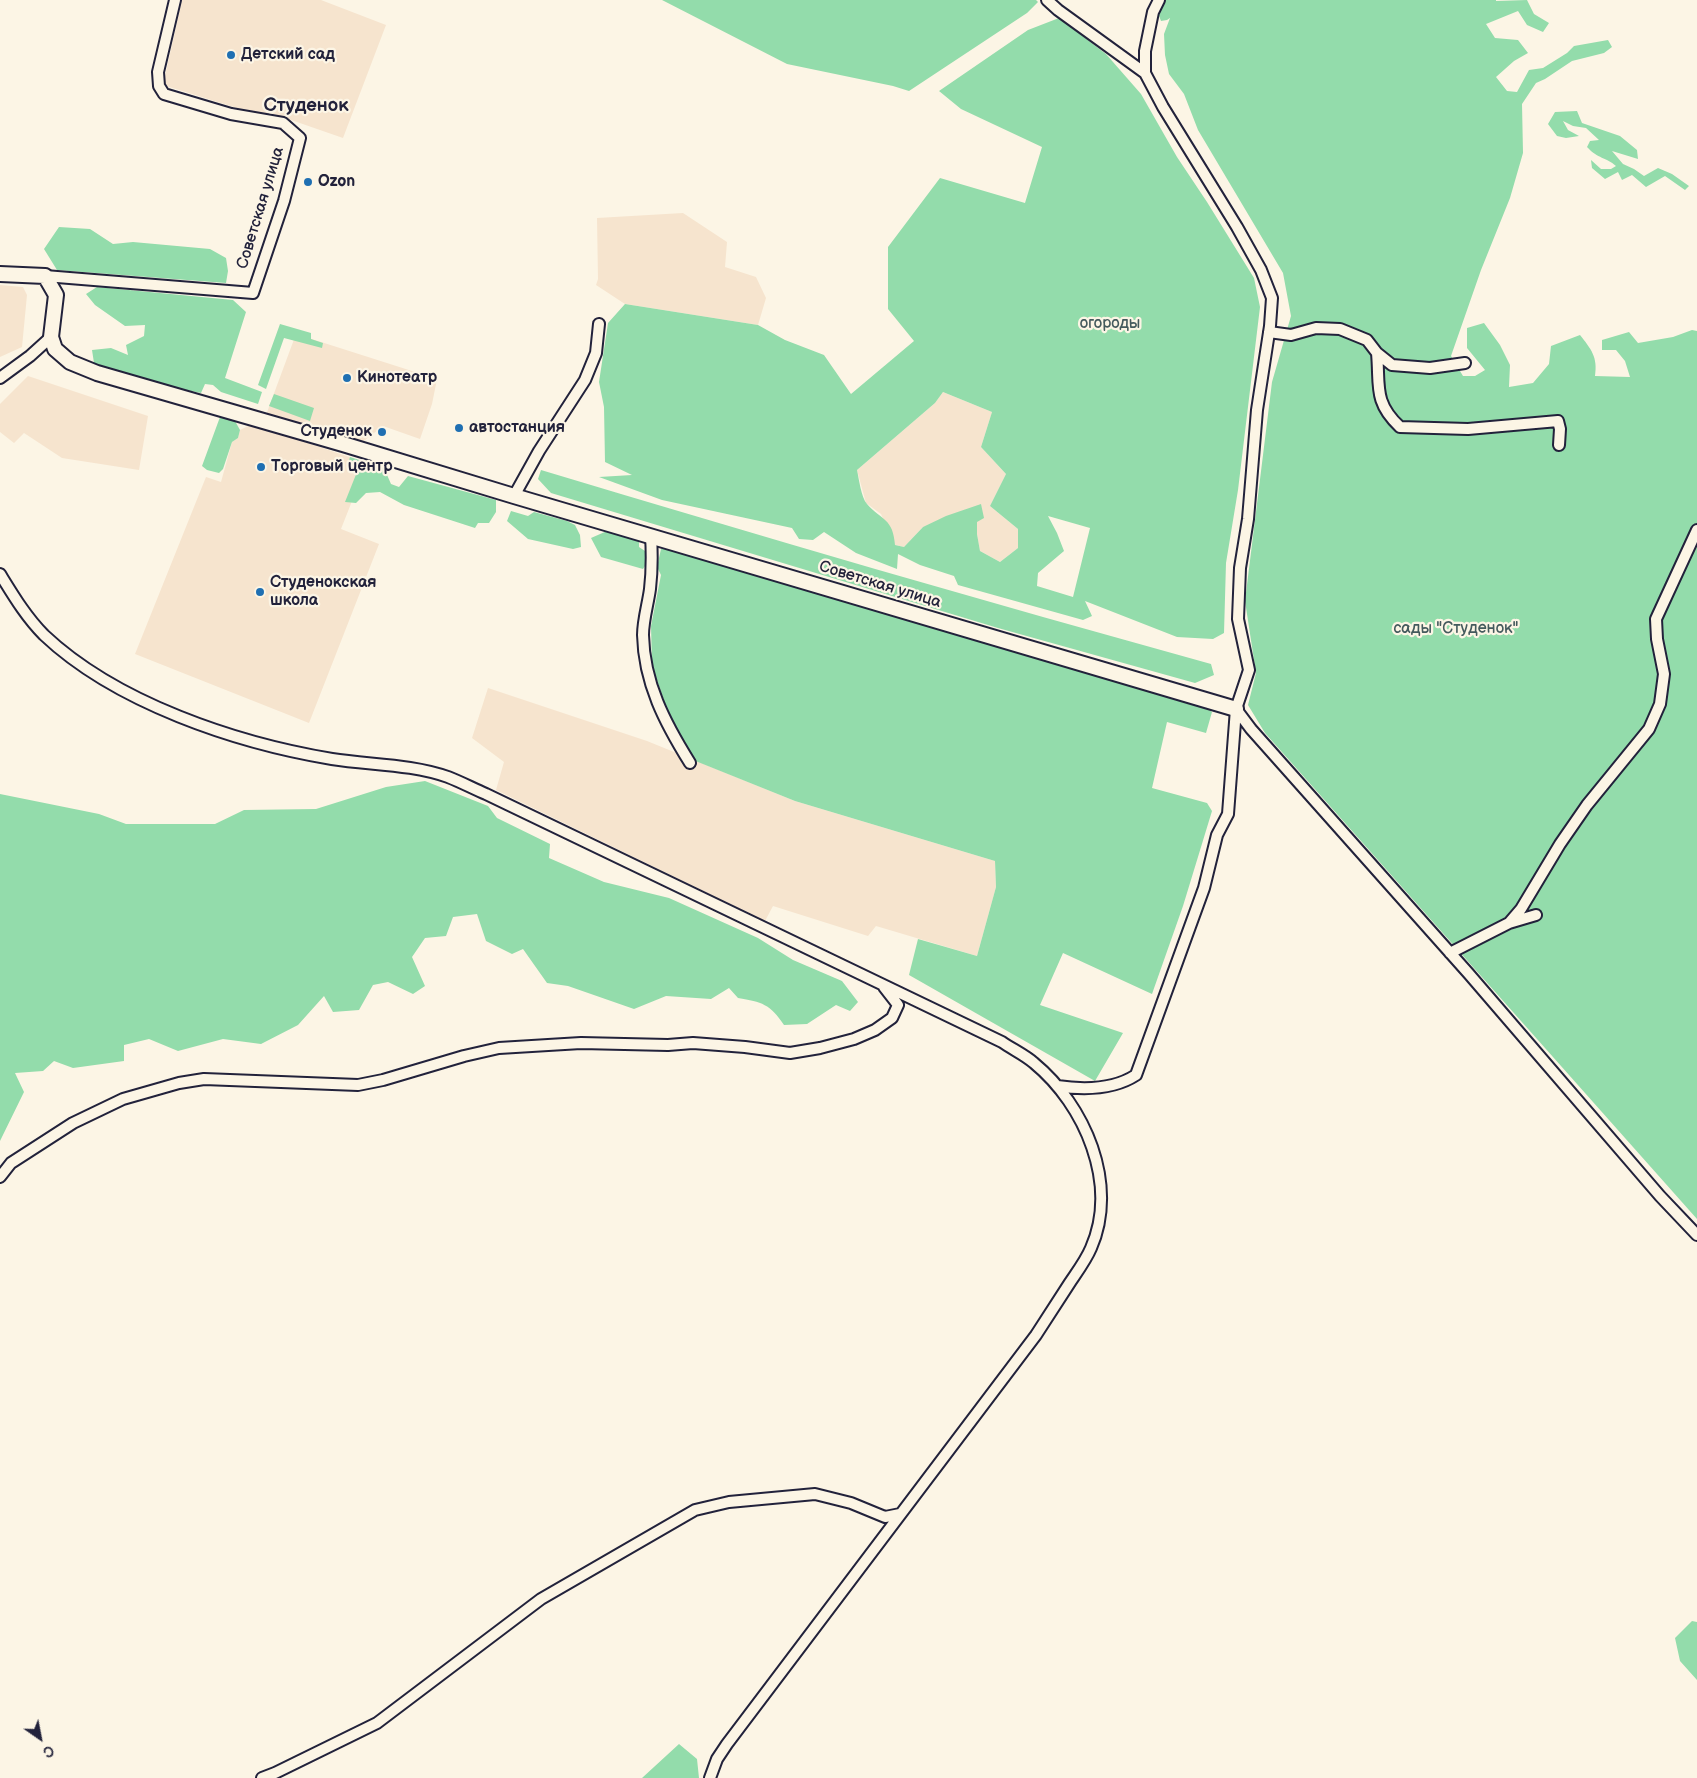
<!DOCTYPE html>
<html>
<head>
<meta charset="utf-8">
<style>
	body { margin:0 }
	#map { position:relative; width:1697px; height:1778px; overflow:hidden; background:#fcf5e5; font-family:"Balsamiq Sans",sans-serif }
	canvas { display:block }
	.north { position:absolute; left:15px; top:1713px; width:50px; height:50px; -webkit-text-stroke:4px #fcf5e5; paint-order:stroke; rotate:147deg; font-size:14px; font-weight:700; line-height:20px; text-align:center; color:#22223b }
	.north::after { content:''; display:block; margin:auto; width:18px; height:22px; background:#22223b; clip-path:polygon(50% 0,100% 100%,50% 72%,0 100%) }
</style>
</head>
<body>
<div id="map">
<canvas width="1697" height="1778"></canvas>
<div class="north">С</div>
</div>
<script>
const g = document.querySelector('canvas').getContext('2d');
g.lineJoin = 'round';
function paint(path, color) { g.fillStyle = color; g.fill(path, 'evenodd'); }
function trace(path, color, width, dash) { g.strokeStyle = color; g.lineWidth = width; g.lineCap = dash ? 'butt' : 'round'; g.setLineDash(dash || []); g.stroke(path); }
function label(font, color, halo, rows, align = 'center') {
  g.font = font + ' "Balsamiq Sans",sans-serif'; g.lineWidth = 4.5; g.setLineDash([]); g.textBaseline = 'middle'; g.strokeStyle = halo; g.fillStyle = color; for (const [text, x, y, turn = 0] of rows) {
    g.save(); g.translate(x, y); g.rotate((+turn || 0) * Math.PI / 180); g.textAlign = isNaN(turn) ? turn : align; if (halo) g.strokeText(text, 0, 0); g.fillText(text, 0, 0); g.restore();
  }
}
paint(new Path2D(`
	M182,0H321L386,25L343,138L271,113L269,118L163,85Z
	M683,213L727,242L725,267L756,277L766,298L758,325L625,304L596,285L598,279L597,218Z
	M0,285L23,287L27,295L22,347L0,357Z
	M296,334L437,379L432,404L420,439L383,426L360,444L266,415Z
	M28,376L148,416L139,470L62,458L24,433L14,443L0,432V404Z
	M943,392L992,412L981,447L1006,474L990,506L1018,529V548L1000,562L980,551L977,534V522L923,527L904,547L895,545L881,514L866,503L857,470L935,403Z
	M252,424L367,463L341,529L379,544L309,723L135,654L206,477L221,482L232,442L238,438L240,430Z
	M488,688L647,741L795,801L995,861L996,887L977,956L876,926L868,936L773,906L765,921L496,790L504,762L472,738Z`), '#f6e4ce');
paint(new Path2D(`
	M662,0H1036L1038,2L1027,13L909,91L893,86L787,64Z
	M1164,0H1496V1L1527,0L1534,14L1549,23L1543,32L1527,25L1518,11L1486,24L1495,38L1518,40L1528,53L1514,61L1496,77L1507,91L1517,92L1529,70L1543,68L1567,53L1574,46L1608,40L1612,47L1604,53L1572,61L1545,79L1536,83L1522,104L1523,153L1510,198L1481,270L1451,356L1463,376H1475L1485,370L1467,348V328L1484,323L1500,345L1510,365L1509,387L1533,383L1549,364L1551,346L1580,335C1591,349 1598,357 1595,376L1630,377L1625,361L1616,350H1602V340L1629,332L1638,343L1673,337L1692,330L1697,331V1219L1265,733L1248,705L1256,673L1245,601L1272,382L1291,316L1283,273L1198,130L1184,94L1169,74L1165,55L1164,34L1170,18L1167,20L1161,21L1158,13Z
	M1059,18L1106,54L1141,94L1177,157L1207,202L1254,278L1260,307L1238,490L1226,563L1224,633L1213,639L1177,637L1085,601L1092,616L1083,620L958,585L954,576L920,565L898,554L897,569L856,553L824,532L813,540L799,539L792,528L662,500L599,477L632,475L605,462L604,407L599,382L608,323L625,304L758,325L785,340L824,355L851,394L914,341L888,309V247L940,178L1025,203L1042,147L961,109L939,91L1028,30ZM943,392L992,412L981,447L1006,474L990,506L1018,529V548L1000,562L980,551L977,534V522L984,518L981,504L946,516L923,527L904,547L895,545C893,518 882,521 867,504C861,497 859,479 857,470L935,403ZM1048,516L1090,528L1073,597L1037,586L1038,573L1064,551L1057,533Z
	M1577,111L1582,123L1620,136L1637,150L1638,159L1612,151L1623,164L1634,169L1644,176L1658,168L1672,174L1689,186L1685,190L1665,176L1646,187L1632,175L1622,180L1618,172L1605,179L1592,168L1591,160L1601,169H1611L1616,166C1606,157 1598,159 1587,147L1590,141L1599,140L1586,128L1573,126L1563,121L1568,130L1579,136L1566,138L1557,136L1548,124L1555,112Z
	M59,227L90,229L113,244L133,242L210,249L226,258L228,271L226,283L57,270L44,249Z
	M97,287L233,300L246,312L225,378L262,392L258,404L221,392L213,385L205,384L201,393C169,386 123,380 94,363L92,350L111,348L128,355L126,345L144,336L145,325L125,326L95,305L86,294Z
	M280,324L311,333V339L323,343L322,348L284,338L266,389L258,385Z
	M274,394L314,408L310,421L269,406Z
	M220,417L235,421L240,430L238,438L232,442L223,469L219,473L207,470L202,466Z
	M350,457L384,468L391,484L399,487L408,476L496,500V512L489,523H478L475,528L404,505L380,492L366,493L356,503L345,502L357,472L347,466Z
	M541,470C763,537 987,602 1211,664L1214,675L1195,683L998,628L551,493L538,479Z
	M511,511L528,516L534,512L567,521L575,525L580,535L581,547L573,549L528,539L507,521Z
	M607,531L639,540V547L645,551L647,563L643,569L601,557L591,538Z
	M671,547L1203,705L1212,712L1206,733L1167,722L1152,788L1207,803L1212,811L1183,906L1152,994L1063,953L1040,1005L1123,1033L1095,1081L909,975L918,939L977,956L996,887L995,861L795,801L693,760L669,715L652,666L651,626L661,575L657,567L661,549Z
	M425,781L488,806L497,818L550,844L549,858L604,882L669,898L758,938L793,960L842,981L858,1002L850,1011L836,1005L807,1024L784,1025C770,1004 762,1002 738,998L729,988L711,999L666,996L634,1009L568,986L547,983L523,949L512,954L486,941L477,914L453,917L446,936L425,938L412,957L425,986L413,994L388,982L373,985L359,1010L333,1012L324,996L298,1025L261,1044L223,1039L178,1051L149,1039L124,1045V1061L73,1068L54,1061L43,1071L15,1073L24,1092L0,1141V794L99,814L126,824H215L244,810L316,809L386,787Z
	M1692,1621L1697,1622V1680L1680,1661L1675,1638Z
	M679,1744L697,1759L699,1778H642Z`), '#93dcab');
const street = new Path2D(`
	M1047,0L1058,10L1145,73
	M45,276L253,293L284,201L300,138L283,123L231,114L164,94L159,86L158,72L175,0
	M1269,332L1291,335L1316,328L1340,329L1367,340L1377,353L1392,365L1430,368L1465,363
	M1377,353C1380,385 1373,402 1400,427L1468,429L1558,421L1560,429L1559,445
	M0,378L30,356L51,337
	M514,496L539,451L585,380L596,353L599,324
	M651,535C652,552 652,572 650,589C648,604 643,620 643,635C644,683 665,723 690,763
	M0,574C13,595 26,617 44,635C116,703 236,743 332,759C371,765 411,764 448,777C461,782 474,789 486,794L1002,1042C1012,1049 1025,1055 1034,1063C1085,1105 1119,1184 1091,1248C1086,1260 1077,1272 1069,1284C1058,1301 1047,1318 1036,1335L727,1744L717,1759L710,1778
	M1236,709L1251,729L1469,974L1660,1196L1697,1235
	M1509,923L1536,915
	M1450,953L1509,923L1521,909L1560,844L1587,805L1649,729L1660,704L1664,674L1657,639L1656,619L1697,530
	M1057,1086C1084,1090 1113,1090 1136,1075L1204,888L1217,835L1228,814L1236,709L1249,670L1238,619L1240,568L1248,519L1257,410L1270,326L1272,298L1261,270L1237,227L1163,107L1145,73V51L1153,12L1159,0
	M0,1177L11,1163L73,1123L123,1099L179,1083L204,1079L358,1085L383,1080L464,1056L499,1048L581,1043L668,1045L693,1043L745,1047L790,1053L820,1048L854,1039L875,1030L892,1018L898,1005L884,987
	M262,1778L275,1773L377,1723L541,1599L695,1510L729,1502L815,1494L851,1503L885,1517L900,1514`);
const secondary = new Path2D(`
	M0,274L45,276L56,295L51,337L55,349L70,362L97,373L343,444L514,496L1236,709`);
trace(street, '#22223b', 14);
trace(secondary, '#22223b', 18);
trace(street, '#fcf5e5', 10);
trace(secondary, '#fcf5e5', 14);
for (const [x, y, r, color] of [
	[231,55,5,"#1f6fb2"],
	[308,182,5,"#1f6fb2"],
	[347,378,5,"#1f6fb2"],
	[459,428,5,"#1f6fb2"],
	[382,432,5,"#1f6fb2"],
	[261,467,5,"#1f6fb2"],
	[260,592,5,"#1f6fb2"]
]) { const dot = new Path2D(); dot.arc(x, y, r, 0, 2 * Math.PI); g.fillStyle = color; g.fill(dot); trace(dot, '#fcf5e5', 2); }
label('bold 16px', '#22223b', '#fcf5e5', [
	["Детский сад",241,55],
	["Ozon",318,182],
	["Кинотеатр",357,378],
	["автостанция",469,428],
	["Студенок",372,432,"right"],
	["Торговый центр",271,467],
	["Студенокская",270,583],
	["школа",270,601]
], 'left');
label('16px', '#22223b', '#fcf5e5', [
	["Советская улица",261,208,-73],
	["Советская улица",880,585,17]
]);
label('16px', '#445a5d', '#fcf5e5', [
	["огороды",1110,324],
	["сады \"Студенок\"",1456,629]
]);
label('bold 19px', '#22223b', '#fcf5e5', [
	["Студенок",306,106]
]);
</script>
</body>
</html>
